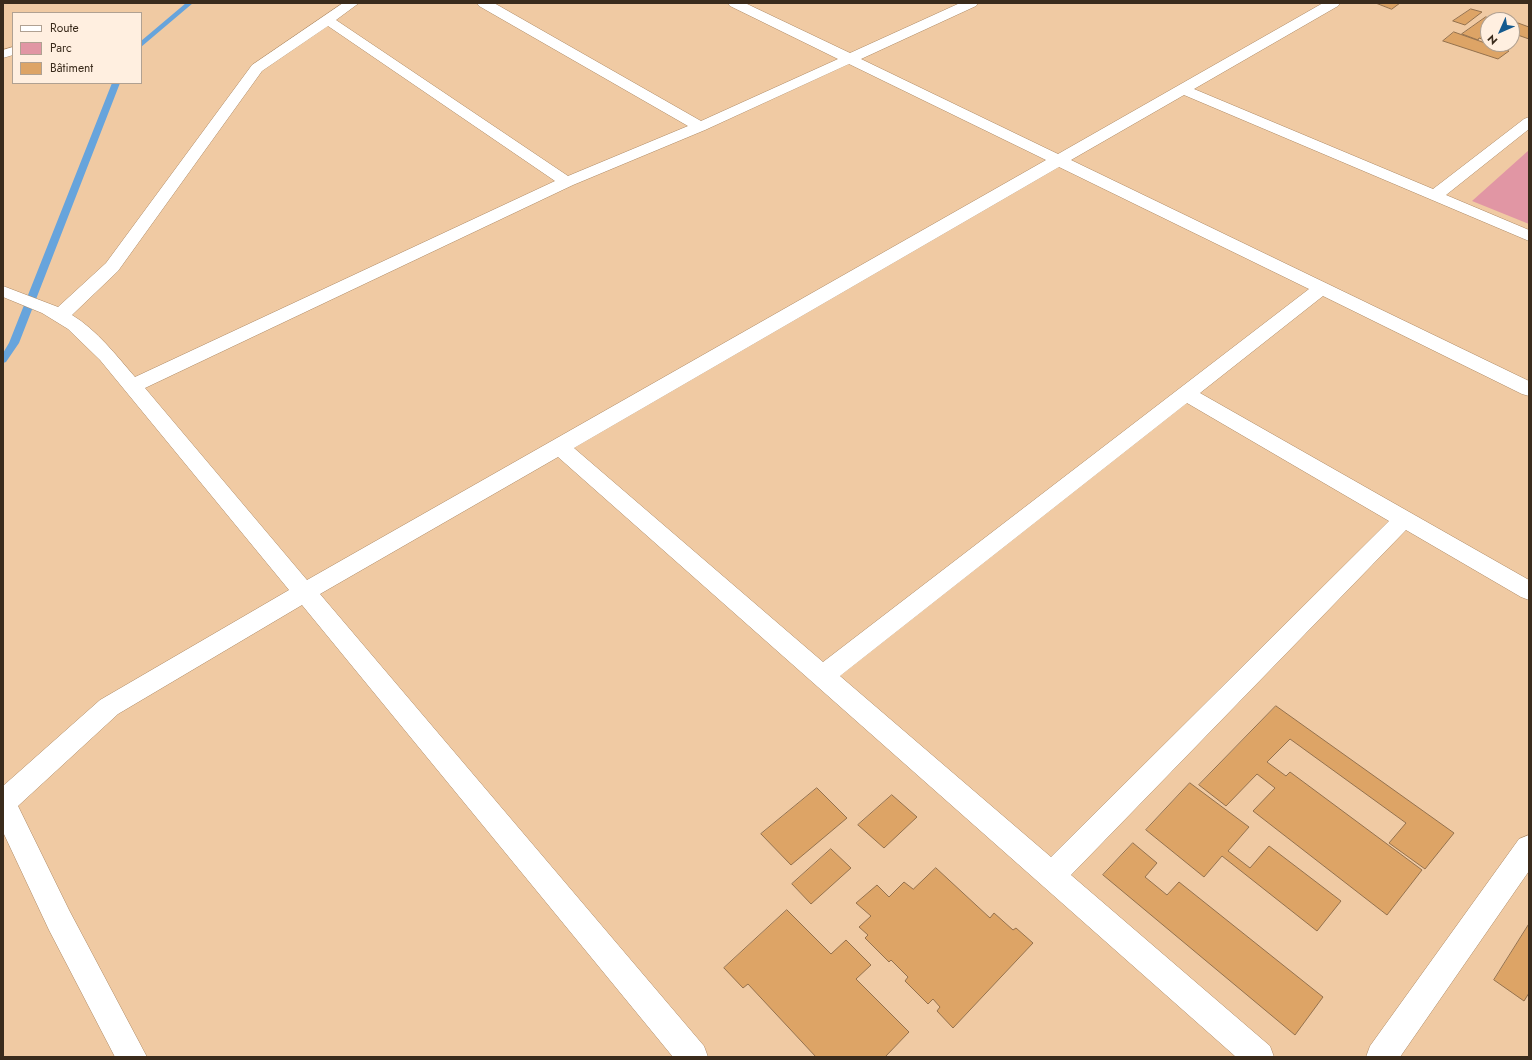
<!DOCTYPE html>
<html>
<head>
<meta charset="utf-8">
<style>
	body { margin:0 }
	#map { position:relative; width:1532px; height:1060px; overflow:hidden; background:#f0caa3; font-family:Jost,sans-serif }
	canvas { display:block }
	.frame { position:absolute; inset:0; border:4px solid #3a2b1c; pointer-events:none }
	.legend { position:absolute; left:12px; top:12px; width:130px; height:72px; box-sizing:border-box; background:#ffefe0; border:1px solid #b0a192; margin:0; padding:5px 7px; list-style:none; font-size:12px; color:#3a2b1c }
	.legend li { display:flex; align-items:center; gap:8px; height:20px }
	.legend b { width:20px; border:1px solid #b0a192 }
	.north { position:absolute; left:1480px; top:12px; width:40px; height:40px; box-sizing:border-box; background:#ffefe0; border:1px solid #b0a192; border-radius:50%; rotate:225deg; font-size:11px; font-weight:700; line-height:16px; text-align:center; color:#3a2b1c }
	.north::after { content:''; display:block; margin:auto; width:14px; height:18px; background:#155a8f; clip-path:polygon(50% 0,100% 100%,50% 72%,0 100%) }
</style>
</head>
<body>
<div id="map">
<canvas width="1532" height="1060"></canvas>
<div class="frame"></div>
<ul class="legend">
<li><b style="height:5px;background:#fff"></b>Route</li>
<li><b style="height:11px;background:#e196a4"></b>Parc</li>
<li><b style="height:11px;background:#dda466"></b>Bâtiment</li>
</ul>
<div class="north">N</div>
</div>
<script>
const g = document.querySelector('canvas').getContext('2d');
g.lineJoin = 'round';
function paint(path, color) { g.fillStyle = color; g.fill(path, 'evenodd'); }
function trace(path, color, width, dash) { g.strokeStyle = color; g.lineWidth = width; g.lineCap = dash ? 'butt' : 'round'; g.setLineDash(dash || []); g.stroke(path); }
paint(new Path2D(`
	M1529,150V224L1472,201Z`), '#e196a4');
paint(new Path2D(`
	M186,3H193L141,47V41Z
	M112,83H120L19,343L6,362L3,363V353L9,343Z`), '#67a4dc');
const building = new Path2D(`
	M1376,3H1400L1392,9Z
	M1471,9L1482,12L1465,25L1453,21Z
	M1486,17L1495,20H1488V41L1479,38L1478,40L1462,34Z
	M1518,23L1529,27V39L1512,33V27Z
	M1454,32L1488,44L1509,51L1498,59L1443,41Z
	M1276,706L1454,833L1425,869L1389,843L1406,823L1290,739L1267,762L1286,776L1290,772L1422,870L1387,915L1253,811L1275,788L1257,774L1226,806L1199,785Z
	M1190,783L1249,827L1228,851L1250,868L1269,846L1341,901L1317,931L1222,856L1204,877L1146,830Z
	M817,788L847,818L791,865L761,834Z
	M892,795L917,817L884,848L858,825Z
	M1133,843L1157,863L1145,877L1167,895L1179,882L1323,997L1295,1035L1103,875Z
	M831,849L851,868L811,904L792,884Z
	M936,868L990,918L994,913L1013,930L1016,928L1033,943L953,1028L937,1011L940,1007L933,999L928,1004L905,981L908,977L891,960L889,962L865,938L868,935L859,927L871,916L856,903L877,885L889,897L904,882L913,889Z
	M787,910L831,954L846,940L871,965L856,979L909,1032L885,1057H816L748,984L743,988L724,968Z
	M1529,924V993L1524,1001L1494,980Z`);
paint(building, '#dda466');
trace(building, '#94714d', 1);
const street = new Path2D(`
	M343,3H359L336,20L568,176L688,126L479,6L477,3H494L701,121L838,59L730,6L728,3H745L850,53L960,3H978L976,6L861,59L1058,154L1323,3H1340L1338,6L1194,89L1433,189L1524,119L1529,117V129L1446,195L1529,230V241L1184,95L1071,160L1529,381V396L1522,394L1323,296L1200,393L1529,580V600L1521,597L1406,530L1071,875L1270,1046L1274,1057H1236L558,457L320,594L704,1046L708,1057H673L302,605L118,714L18,806L69,910L147,1057H115L49,930L3,832V786L100,700L289,590L100,360L68,329L42,313L3,297V286L58,307L106,263L252,65ZM328,26L555,181L135,377C116,355 97,330 72,315L118,271L262,71ZM849,64L1046,160L307,580L145,388L573,185L705,130ZM1059,167L1309,289L823,662L574,448ZM1187,403L1389,521L1051,857L840,676Z
	M13,47V55L3,58V50Z
	M1529,835V871L1400,1057H1366L1370,1046L1519,839Z`);
trace(street, '#ac8863', 1);
paint(street, '#fff');
</script>
</body>
</html>
